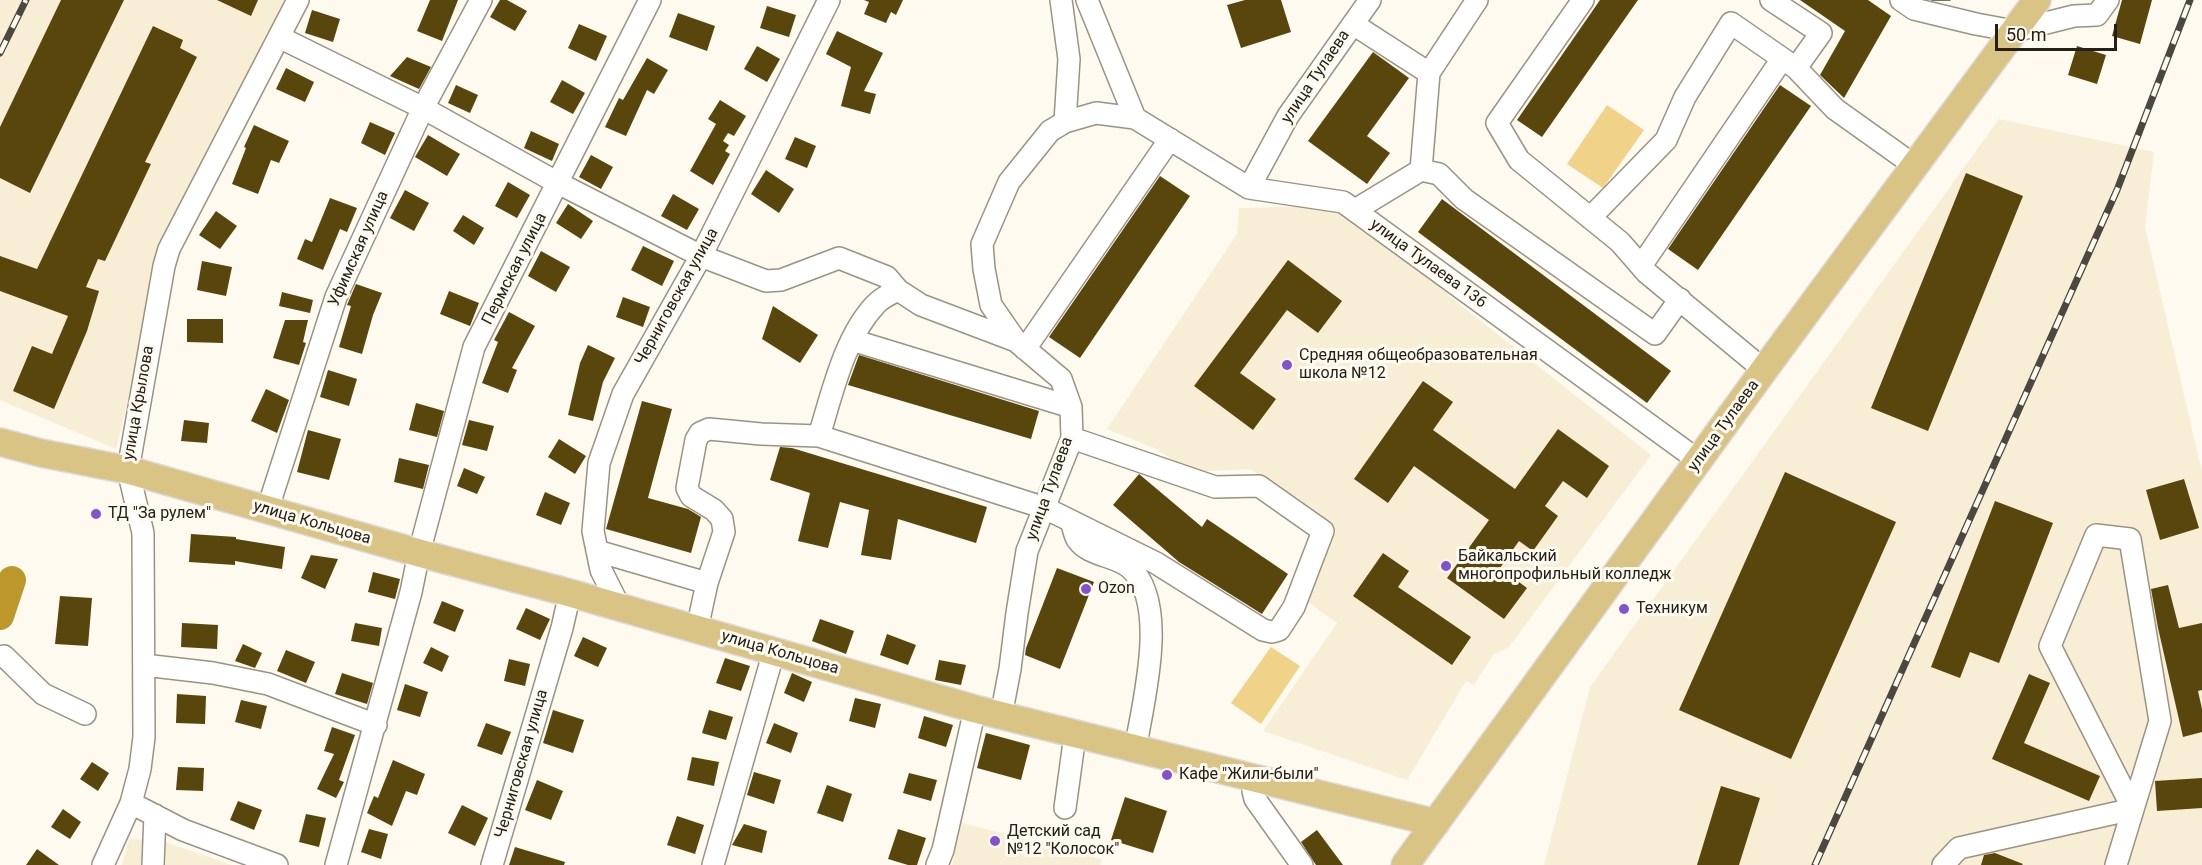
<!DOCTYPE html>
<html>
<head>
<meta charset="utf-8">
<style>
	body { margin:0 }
	#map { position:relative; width:2202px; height:865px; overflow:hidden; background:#fefaef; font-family:Roboto,sans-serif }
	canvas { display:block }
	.scale { position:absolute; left:1995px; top:24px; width:122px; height:27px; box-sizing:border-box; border:3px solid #23201a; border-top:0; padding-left:8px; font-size:18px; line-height:21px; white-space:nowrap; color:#23201a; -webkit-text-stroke:4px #fefaef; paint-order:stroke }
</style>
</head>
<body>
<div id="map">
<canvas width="2202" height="865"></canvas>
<div class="scale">50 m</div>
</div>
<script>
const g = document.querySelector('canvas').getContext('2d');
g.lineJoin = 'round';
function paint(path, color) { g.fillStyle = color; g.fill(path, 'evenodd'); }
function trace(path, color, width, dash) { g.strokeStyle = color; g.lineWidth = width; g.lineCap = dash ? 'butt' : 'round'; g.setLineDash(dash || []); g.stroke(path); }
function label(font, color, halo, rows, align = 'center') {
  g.font = font + ' Roboto,sans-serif'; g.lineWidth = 6; g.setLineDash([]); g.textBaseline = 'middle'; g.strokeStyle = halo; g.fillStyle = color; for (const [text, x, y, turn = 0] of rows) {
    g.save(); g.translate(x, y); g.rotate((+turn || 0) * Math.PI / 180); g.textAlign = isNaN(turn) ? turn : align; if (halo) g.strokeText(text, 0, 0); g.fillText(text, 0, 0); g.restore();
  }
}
paint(new Path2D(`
	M0,0H284L166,244L116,449L0,400Z
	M1999,119L2154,152L2145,227L2202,472V865H1544L1590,687Z
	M1325,206L1378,235L1463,307L1651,455L1509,647L1493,655L1474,685L1466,681L1407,780L1263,731L1337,623L1308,602L1336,531L1250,469L1192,472L1154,448L1107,429L1237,234L1239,208Z
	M962,823L1102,859L1100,865H952Z
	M129,839L162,841L232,865H122Z`), '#f8eed5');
paint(new Path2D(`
	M1607,105L1644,130L1603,188L1567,164Z
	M1271,647L1300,666L1261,724L1231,703Z`), '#f0d388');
trace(new Path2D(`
	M0,616L12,580`), '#bc982c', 28);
paint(new Path2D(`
	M61,0H124L30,193L0,178V127Z
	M217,0H258L251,16Z
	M430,0H458L442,41L417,31Z
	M500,0H507L527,11L515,31L490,17Z
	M864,0H903L896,15L891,12L886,23L864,14L869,2Z
	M1245,0H1281L1291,32L1241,48L1227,5Z
	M1600,0H1638L1542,137L1517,120Z
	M1800,0H1868L1891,16L1844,98L1820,75L1845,31Z
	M2122,0H2152L2140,44L2112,36Z
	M767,6L796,15L789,37L760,28Z
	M312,10L340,19L333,42L305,33Z
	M678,13L715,26L707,51L669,37Z
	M579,24L607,36L596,61L568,48Z
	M153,26L183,40L180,48L197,57L145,162L151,164L105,261L98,259L86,287L99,291L87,331L54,409L13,391L32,346L52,354L68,316L0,291V256L37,269Z
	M837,31L883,53L864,91L876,94L870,114L841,106L851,67L826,54Z
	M757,46L780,59L767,82L744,69Z
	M2077,46L2106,55L2097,84L2068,75Z
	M1373,52L1409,78L1367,136L1390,153L1367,184L1308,141Z
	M407,57L431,67L419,89L390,76Z
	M647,58L668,70L654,94L647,90L626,136L605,127L619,98L623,100Z
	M286,68L314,82L305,102L276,89Z
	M562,80L585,93L573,114L550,102Z
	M456,85L478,95L470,113L448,103Z
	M1780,85L1811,106L1698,270L1668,249Z
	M720,100L746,116L734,136L728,133L723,141L729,145L725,151L730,154L713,185L690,171L716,124L708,119Z
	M370,122L395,133L385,155L361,143Z
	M254,125L289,141L279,163L271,160L258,194L232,184L246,148L244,147Z
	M531,131L559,144L552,161L524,148Z
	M428,135L460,154L447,176L415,157Z
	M795,137L816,146L807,168L785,159Z
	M591,155L613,167L601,189L579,177Z
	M766,170L794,189L779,213L751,194Z
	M1966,173L2023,196L1928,431L1871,408Z
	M1160,176L1190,196L1080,358L1049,337Z
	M508,182L530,195L517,218L495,206Z
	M405,190L429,203L414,231L390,218Z
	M673,194L699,209L687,230L661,216Z
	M330,198L357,208L347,232L340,229L323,270L297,259L305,239L312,242Z
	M1442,199L1671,371L1647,403L1418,232Z
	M568,204L593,221L581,239L556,223Z
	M216,211L237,226L220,249L199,235Z
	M463,215L484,228L474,245L453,231Z
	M643,246L674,261L662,286L631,270Z
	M541,251L570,267L556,292L528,276Z
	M1288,260L1342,301L1318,333L1287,310L1240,373L1276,399L1253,430L1194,386Z
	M202,261L232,267L226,296L197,290Z
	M356,284L382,293L373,315L362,354L339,347L351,306L347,305Z
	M449,291L479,303L470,326L440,314Z
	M282,292L313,300L310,313L279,306Z
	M623,297L650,307L643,327L616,317Z
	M773,306L818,335L800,363L762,339Z
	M509,312L535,326L512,368L517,370L508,393L482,383L498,342L494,340Z
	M187,319H223V343L187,342Z
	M285,320H308L303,342L306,343L299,365L273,358Z
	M588,345L615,358L603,382L593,421L568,415L580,363Z
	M859,355L1039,411L1031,439L848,385Z
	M328,370L357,379L349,406L320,397Z
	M1423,381L1453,402L1433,430L1515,489L1558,429L1609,466L1587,498L1563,481L1545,506L1558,516L1533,551L1519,541L1500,568L1527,588L1504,619L1447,578L1489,520L1414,466L1388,503L1354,479Z
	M266,389L289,400L277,433L251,421Z
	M642,401L672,409L648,498L688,509L701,517L691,553L606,529Z
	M416,403L444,411L437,437L409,430Z
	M184,420L209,423L207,443L181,441Z
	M469,420L494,426L487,451L462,445Z
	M308,430L341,439L329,480L297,472Z
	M559,439L586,456L575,474L548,457Z
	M780,447L792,448L987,507L976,543L898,519L891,560L861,555L869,510L840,502L828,548L798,541L810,493L770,480Z
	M399,458L429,465L423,489L394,482Z
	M464,468L485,477L477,494L457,486Z
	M1785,472L1896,522L1791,759L1679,710Z
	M1139,474L1202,527L1207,519L1288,574L1262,614L1179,562L1113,505Z
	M2184,479L2199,528L2160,540L2146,490Z
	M545,492L570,503L561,525L536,515Z
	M1995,501L2053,523L1999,663L1970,652L1960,678L1931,667Z
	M191,534L236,537V539L285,547L282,569L235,561V565L189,562Z
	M1383,553L1409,571L1398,587L1471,637L1452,665L1353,596Z
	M311,555L338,559L325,589L301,578Z
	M1057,568L1094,582L1060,669L1025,655L1026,648Z
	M373,572L400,579L395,599L368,592Z
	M2168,585L2179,628L2202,623V690L2198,691L2202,709V732L2183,737L2158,628L2151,589Z
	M60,596L92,598L88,646L55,644Z
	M442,601L464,610L455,632L433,623Z
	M526,608L550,619L540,640L516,629Z
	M820,619L854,631L846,654L812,641Z
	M182,623L218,625L217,649L181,647Z
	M355,623L382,628L379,646L351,641Z
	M887,634L916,645L908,665L880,655Z
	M583,637L607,648L598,667L574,656Z
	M243,644L262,653L255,668L235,661Z
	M431,647L449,656L442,672L423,663Z
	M286,650L315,662L306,683L277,671Z
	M725,658L750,666L741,691L716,683Z
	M509,659L530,664L525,686L504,681Z
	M939,660L966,665L961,685L935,680Z
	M342,673L373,683L367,704L335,694Z
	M792,673L812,682L804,702L784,693Z
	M2029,674L2050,683L2024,743L2100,776L2089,801L1992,759Z
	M405,684L428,692L420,717L397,710Z
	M177,694L206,696L205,724L176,723Z
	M855,698L881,704L875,728L849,721Z
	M241,700L267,706L261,729L235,722Z
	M553,710L584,720L573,753L543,743Z
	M709,710L733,717L726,740L702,733Z
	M924,716L953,725L946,747L918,738Z
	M486,723L511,732L502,755L477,746Z
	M774,723L798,733L791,753L766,743Z
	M332,727L355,735L339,780L344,782L336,798L317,789L334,754L324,751Z
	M986,733L1030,745L1021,780L977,768Z
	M692,757L719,762L714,786L687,780Z
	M393,760L425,774L417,795L406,791L392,826L367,813L374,796L378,798Z
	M92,762L109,773L98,791L80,779Z
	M178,767L204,768L203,791L176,790Z
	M754,772L781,780L774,804L747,795Z
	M909,773L937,780L931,801L903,793Z
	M2202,778V808L2157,811L2155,781Z
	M537,780L563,791L551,820L525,810Z
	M827,785L852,794L843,822L817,813Z
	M1721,786L1760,798L1739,865H1697Z
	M1125,797L1167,811L1153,853L1111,840Z
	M238,801L262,810L254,830L230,820Z
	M462,805L488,818L475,846L448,833Z
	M63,809L81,822L70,839L51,827Z
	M306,814L326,818L319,847L299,842Z
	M677,816L704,825L695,854L667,845Z
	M744,824L767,831L762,853L732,845Z
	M369,829L388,834L381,859L361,852Z
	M898,829L926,838L917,865H908L888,859Z
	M1317,830L1343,865H1316L1314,862L1301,842Z
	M515,847L565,862L564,865H509Z
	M37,849L59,865H26Z
	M1995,853L2023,864L2022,865H1981L1984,855Z`), '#59460c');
const minor = new Path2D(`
	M1061,0L1069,59L1065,122
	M1087,0L1135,118
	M1583,0L1497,123L1519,160L1620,242L1647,273L1764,370
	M1771,0L1821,33L1796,68
	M1901,0L1914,9L1976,24L2014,31L2074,16L2097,15L2108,0
	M1353,24L1429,73
	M279,37L423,108L558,183L701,256L766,281L781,280L839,258L887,277L898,290L921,305L1016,341
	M1421,170L1429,73L1477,0
	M1249,188L1288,116L1370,0
	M1355,210L1421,170L1439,174L1464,199L1655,334L1680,299
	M1590,218L1666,140L1685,97L1731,23L1796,68L1835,109L1915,166
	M1641,266L1782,59
	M852,340L1071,407
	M1025,349L1170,139
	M819,436C832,394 844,338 875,305C881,298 890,294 898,290
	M267,511L336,297L423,108L481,0
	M1071,521C1073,526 1074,534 1077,539C1088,556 1114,555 1129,567C1170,601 1143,703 1135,750
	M597,551L707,583
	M620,608L601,570L593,531L599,463L623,394L701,256L829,0
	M697,629L707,583L724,532L722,519L714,510L691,496L687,488L696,440L700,433L709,429L761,434L819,436L1045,508L1156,563L1263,630L1272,632L1279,630L1294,607L1323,531L1259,486L1215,487L1072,438
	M4,656L43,694L85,714
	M144,665L213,673L268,684L376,725
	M1001,716L1010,669L1017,613L1027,551L1072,438L1071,407L1061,379L1016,341L991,305L984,269L982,244L1009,182L1050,131L1065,122L1096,113L1135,118L1249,188L1343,202L1699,461
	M1257,778L1253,791L1255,799L1302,865
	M131,803L183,830L277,865
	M1065,808L1075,735
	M103,865L131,803L140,769L144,737L143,533L128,470L164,266L169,249L298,0
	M153,865L155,815
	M336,865L411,592L419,553L474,347L650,0
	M492,865L562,628L570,593
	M713,865L774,651
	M937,865L943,850L975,709
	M1943,865L1959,848L2133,809
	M2116,865L2160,721L2130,539L2096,535L2050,646L2133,809`);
const major = new Path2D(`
	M0,442L41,453L128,470L419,553L570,593L975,709L1436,823
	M1405,865L1764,370L2037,0`);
trace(minor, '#9a9383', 24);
trace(major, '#dcdbda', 30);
trace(minor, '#fff', 21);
trace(major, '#d9c486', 27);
trace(new Path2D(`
	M1932,0H1950`), '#4b4841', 1.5);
const rail = new Path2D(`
	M0,53L26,0
	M1815,865L2117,190L2190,0`);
trace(rail, '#4b4841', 7);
trace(rail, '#fefaef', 4.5, [14]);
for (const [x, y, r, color] of [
	[1287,365,6,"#8453cc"],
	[96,514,6,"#8453cc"],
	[1446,566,6,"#8453cc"],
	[1086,589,6,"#8453cc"],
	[1624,609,6,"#8453cc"],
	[1167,775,6,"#8453cc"],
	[995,841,6,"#8453cc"]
]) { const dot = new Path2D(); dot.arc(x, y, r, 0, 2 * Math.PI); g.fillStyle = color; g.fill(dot); trace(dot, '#fefaef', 2); }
label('16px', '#23201a', '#fefaef', [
	["улица Тулаева",1316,77,-56],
	["Уфимская улица",359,249,-66],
	["улица Тулаева 136",1428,264,36],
	["Пермская улица",515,269,-63],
	["Черниговская улица",677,297,-61],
	["улица Крылова",139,403,-80],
	["улица Тулаева",1724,426,-54],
	["улица Тулаева",1050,489,-70],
	["улица Кольцова",312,523,16],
	["улица Кольцова",780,653,16],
	["Черниговская улица",522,764,-74]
]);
label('16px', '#23201a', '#fefaef', [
	["Средняя общеобразовательная",1299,356],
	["школа №12",1299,374],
	["ТД \"За рулем\"",108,514],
	["Байкальский",1458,557],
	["многопрофильный колледж",1458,575],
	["Ozon",1098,589],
	["Техникум",1636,609],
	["Кафе \"Жили-были\"",1179,775],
	["Детский сад",1007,832],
	["№12 \"Колосок\"",1007,850]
], 'left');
</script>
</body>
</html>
